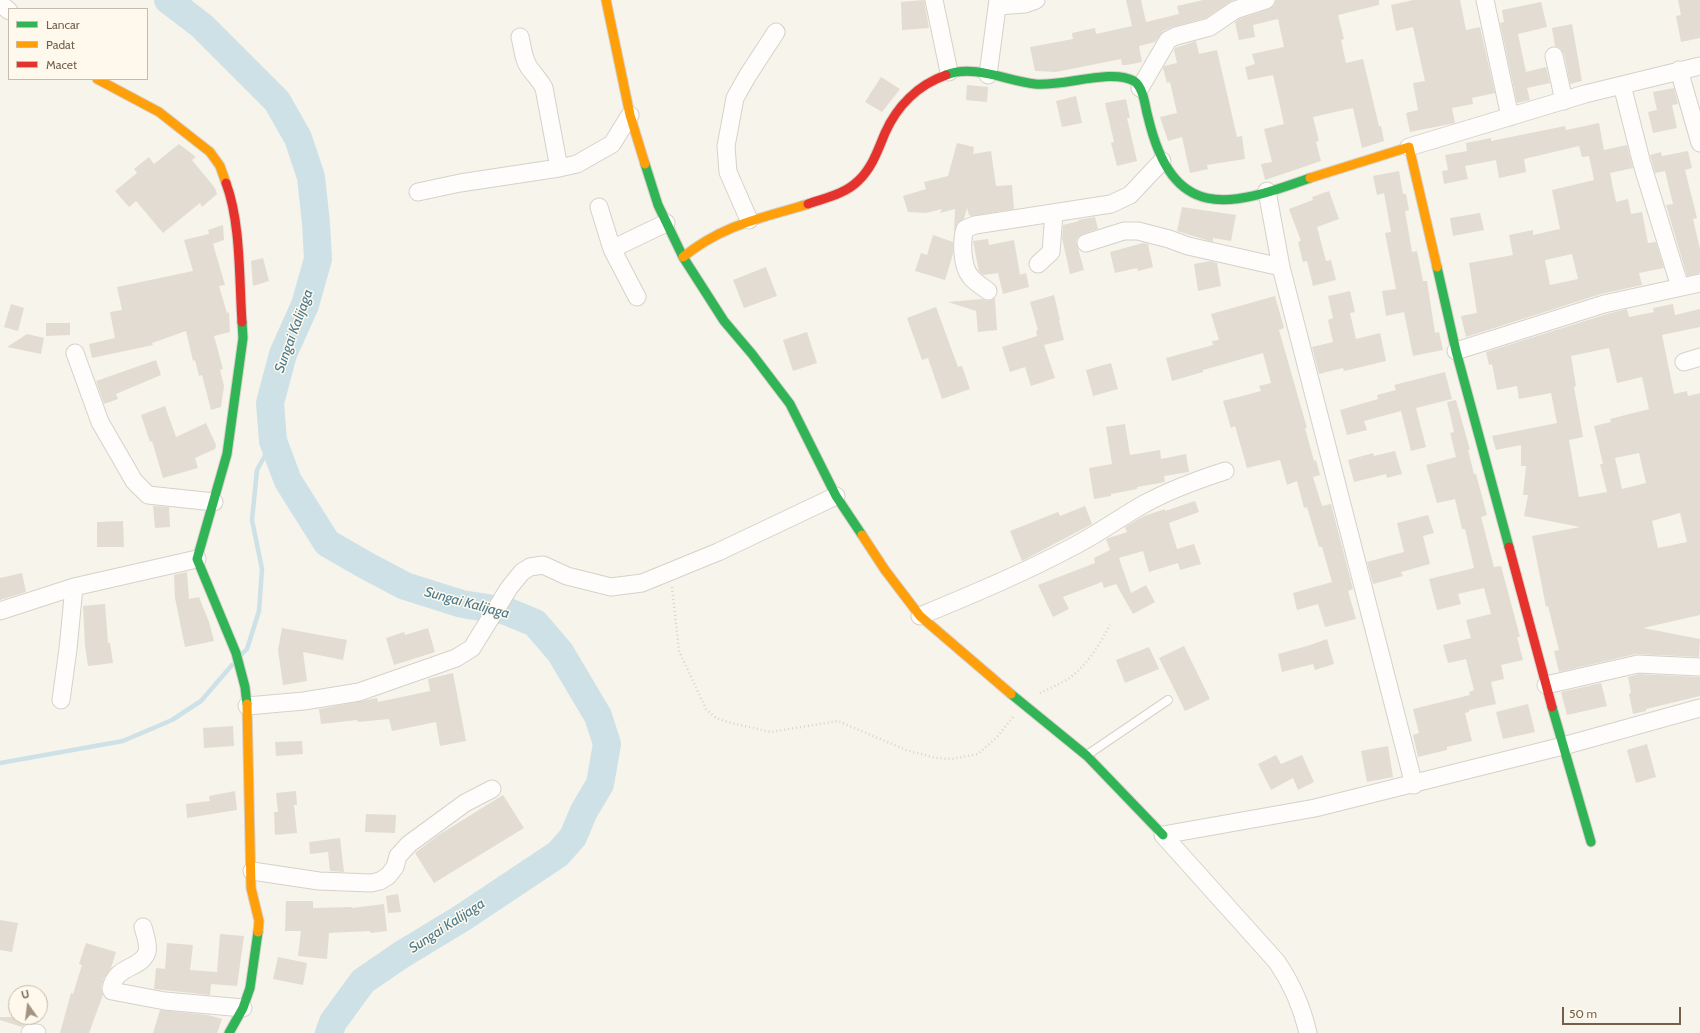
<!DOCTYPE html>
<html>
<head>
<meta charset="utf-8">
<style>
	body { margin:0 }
	#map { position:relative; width:1700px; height:1033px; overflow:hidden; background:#f7f4eb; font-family:Cabin,sans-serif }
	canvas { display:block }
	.legend { position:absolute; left:8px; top:8px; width:140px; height:72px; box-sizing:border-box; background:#fef9ec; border:1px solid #c7bbac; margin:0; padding:5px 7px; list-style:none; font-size:12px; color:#745f4b }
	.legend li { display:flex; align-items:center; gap:8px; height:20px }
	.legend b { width:20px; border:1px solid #c7bbac }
	.north { position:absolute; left:8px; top:985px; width:40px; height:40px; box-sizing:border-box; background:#fef9ec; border:1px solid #c7bbac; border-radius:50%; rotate:346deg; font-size:11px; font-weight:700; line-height:16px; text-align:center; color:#745f4b }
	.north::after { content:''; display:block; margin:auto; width:14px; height:18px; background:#a29383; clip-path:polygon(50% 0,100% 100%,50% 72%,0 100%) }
	.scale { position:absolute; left:1562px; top:1007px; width:119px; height:18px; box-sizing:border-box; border:2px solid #745f4b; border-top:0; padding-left:5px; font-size:12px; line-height:14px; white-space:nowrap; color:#745f4b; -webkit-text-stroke:3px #fef9ec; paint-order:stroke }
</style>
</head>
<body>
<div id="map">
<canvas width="1700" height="1033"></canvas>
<ul class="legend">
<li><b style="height:5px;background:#30b455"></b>Lancar</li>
<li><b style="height:5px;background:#ff9f0a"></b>Padat</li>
<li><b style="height:5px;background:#e5322d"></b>Macet</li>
</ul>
<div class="north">U</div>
<div class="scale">50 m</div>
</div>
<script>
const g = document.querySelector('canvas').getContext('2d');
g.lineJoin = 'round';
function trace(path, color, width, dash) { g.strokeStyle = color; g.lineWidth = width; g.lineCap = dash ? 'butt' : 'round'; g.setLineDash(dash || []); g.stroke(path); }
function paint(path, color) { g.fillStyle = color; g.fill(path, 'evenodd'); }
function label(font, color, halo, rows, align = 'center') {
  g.font = font + ' Cabin,sans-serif'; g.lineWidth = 3; g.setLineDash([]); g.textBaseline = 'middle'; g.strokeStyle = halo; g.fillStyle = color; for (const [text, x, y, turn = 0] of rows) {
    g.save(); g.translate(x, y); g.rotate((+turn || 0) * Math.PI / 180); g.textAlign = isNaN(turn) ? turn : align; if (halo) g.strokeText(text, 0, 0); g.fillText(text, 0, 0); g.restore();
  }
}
trace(new Path2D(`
	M242,654L247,649L259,611L262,569L252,520L257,470L273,441
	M0,763L123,741L172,720L201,701L232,665`), '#cde1e7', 4.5);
trace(new Path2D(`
	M168,0L202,26L277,101L298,138L311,177L316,223L318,259L305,305L283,354L270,403L273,441L288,481L327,543L367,566L405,586L462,604L506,611L535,623L560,652L598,716L607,744L600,784L584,811L573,837L558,854L462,918L401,955L363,981L333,1022L329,1033`), '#cde1e7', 28);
paint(new Path2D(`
	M924,0L929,28L902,30L901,2Z
	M1126,0H1141L1146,22L1179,14L1177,6L1203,0H1233L1206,18L1172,27L1163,31L1155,42L1139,46L1142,62L1127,65H1122L1121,59L1056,72L1035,71L1030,47L1073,39L1072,33L1095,28L1096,34L1132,26Z
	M1276,0H1379V5L1338,15L1344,39L1341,40L1346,63L1363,59L1379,126H1381L1384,141L1362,148L1353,108L1313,117L1319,141L1316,142L1321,161L1265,180L1261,164L1272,162L1264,129L1284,124L1273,75L1248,80L1245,67L1255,64L1252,54L1284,47L1278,19L1253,25L1255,37L1239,40L1235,22L1239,19L1269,9L1274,6Z
	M1413,0H1460L1466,30L1480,27L1495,93L1472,98L1473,104L1452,108L1455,123L1410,132L1406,113L1418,110L1413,83L1425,81L1413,27L1396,31L1391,5Z
	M1678,0H1700V38L1681,42L1676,16L1681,15Z
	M1541,2L1547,27L1518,34L1526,72L1546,67L1550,83L1527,88L1530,100L1517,103L1500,23L1504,22L1502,10Z
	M1572,24L1582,81L1570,84L1564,54L1561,49L1555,46L1552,28Z
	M1196,41L1199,54L1217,50L1237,137L1242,136L1245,159L1207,165L1208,169L1190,173L1182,137L1168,141L1160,117L1177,113L1170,82L1167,83L1163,68L1164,66L1177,63L1174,50L1175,48Z
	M881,77L900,89L882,112L865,102Z
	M967,85L988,87L987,102L966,100Z
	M1674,88L1678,104L1672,105L1677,128L1653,133L1648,112L1657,110L1653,92Z
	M1076,96L1082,123L1062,127L1056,101Z
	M1126,99L1130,118H1127L1137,161L1117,166L1111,143L1114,142L1105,103Z
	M1599,123L1604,150L1627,145L1633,168L1610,173L1616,202L1628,199L1631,214L1642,212L1648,243L1656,242L1664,268L1639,273L1642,285L1601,294L1466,337L1461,316L1477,313L1469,263L1513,255L1509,235L1533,230V235L1560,229L1552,190L1594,180L1589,156L1582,157L1579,146L1524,159L1526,172L1499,178L1496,160L1465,166L1468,179L1444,184L1442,171L1448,170L1445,155L1467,151L1466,143L1491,138V141L1565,126L1566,130ZM1572,254L1578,279L1550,285L1545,260Z
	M957,143L974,147L973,154L991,151L996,186L1012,185L1014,209L972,216L969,215L967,208L964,219L957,223L954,233L955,209L940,213L942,209L926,213L908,212L903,196L926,189L924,182L948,176Z
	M179,144L196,157L192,160L215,188L217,194L202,207L200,203L163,233L136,201L129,207L115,191L137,173L134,169L149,157L154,164Z
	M1688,151L1692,168L1685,170L1697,218L1693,219L1700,249V273L1687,276L1666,205L1673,204L1665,171L1655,173L1650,155L1661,152L1662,156Z
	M1399,171L1403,194H1406L1409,210L1405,211L1412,252L1417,251L1423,281H1427L1435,333L1439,332L1443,350L1413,356L1404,312L1386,316L1382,291L1396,289L1385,233L1391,232L1384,193L1377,195L1373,176Z
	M1329,191L1339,219L1317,227L1326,261L1331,260L1336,280L1313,286L1307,261L1303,262L1298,242L1301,241L1289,209L1313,200L1312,197Z
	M1182,207L1236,215L1231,241L1213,238V242L1177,231Z
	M1480,213L1484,230L1453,236L1450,218Z
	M1095,217L1098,229L1083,234L1078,237L1076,241L1084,270L1070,274L1062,238L1063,225L1079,221L1078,220Z
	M223,225L224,240L213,244L225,285L219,286L227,313L229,312L230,332L214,336L223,369L220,370L224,386L221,407L211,410L202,375L199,376L195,360L193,361L186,331L152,343L153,345L92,358L89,344L115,338L110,312L122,310L117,287L193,271L184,240L209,234L208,230Z
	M933,235L953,242V254L945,280L915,271L921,253L927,255Z
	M988,239L989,245L1014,240L1020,275L1026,273L1029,287L1003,294L998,273L983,275L979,272L973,241Z
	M1143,243L1148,244L1153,267L1138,271L1137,268L1115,273L1110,252Z
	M263,258L269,281L253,286L251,261Z
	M1210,261L1217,263L1221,286L1198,291L1194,264Z
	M766,267L777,296L744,308L733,280Z
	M1350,291L1355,312L1350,313L1356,339L1380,333L1386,361L1344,371L1343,368L1319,374L1312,347L1333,342L1328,320L1333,318L1328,296Z
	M1054,295L1060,320H1059L1064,340L1044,345L1055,378L1031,386L1025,367L1010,372L1002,347L1037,336L1036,331L1038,330L1030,302Z
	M1275,296L1284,328L1279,330L1307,428H1305L1314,461L1316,460L1320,475L1313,477L1322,506L1331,504L1353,589L1348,591L1356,619L1325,627L1318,604L1297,610L1293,593L1332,582L1322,547H1319L1307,507L1304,508L1297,481L1287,485L1280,460L1247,468L1235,426L1231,428L1223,401L1261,391L1259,386L1271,383L1263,353L1203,370V372L1172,381L1166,358L1213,345L1212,341L1219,340L1211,314Z
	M995,298L997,330L978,332L976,311L948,302L982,299L987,301Z
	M11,304L24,308L18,331L4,327Z
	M1673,304L1675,315L1700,309V327L1662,335L1674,394L1687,391L1688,396L1700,393V615L1643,628L1700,639L1699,657L1636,654L1559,672L1554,651L1559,650L1548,606L1546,607L1532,536L1580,527L1524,516L1528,495H1523L1526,466H1521V445L1496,450L1492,436L1557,423L1551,393L1519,399L1517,386L1497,390L1492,364L1489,365L1486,352L1607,314L1627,309L1629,317L1654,312L1653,308ZM1609,348L1617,383L1642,377L1649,409L1610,419L1611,422L1594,426L1603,464H1600L1607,492L1579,497L1569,440L1583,437L1574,387L1576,386L1571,356ZM1639,453L1646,483L1622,489L1615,458ZM1680,513L1687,542L1658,548L1652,521Z
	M936,307L958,367L962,366L970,389L942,399L928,358L922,360L907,318Z
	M46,323H70V335L46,336Z
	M807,332L817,363L793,371L783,340Z
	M27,334L44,338L41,354L7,347Z
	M156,360L161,375L116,394L118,399L104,404L96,381Z
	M1111,363L1118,389L1093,396L1086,370Z
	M1445,372L1452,399L1416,408L1426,447L1411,451L1401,411L1364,421L1367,430L1347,435L1340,410L1378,399L1377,395L1396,390L1394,385Z
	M1456,400L1470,450H1468L1474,474H1476L1487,515L1481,517L1494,567L1501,566L1520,637H1517L1523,660L1501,665L1504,679L1491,682L1496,704L1469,710V712L1465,713L1472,741L1447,747V750L1418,757L1413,735L1419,733L1413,709L1470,695L1469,692L1474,690L1466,659L1448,663L1443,645L1471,638L1466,620L1491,614L1484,588L1458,594L1461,604L1437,610L1429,579L1474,568L1465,529H1462L1455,499L1437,503L1426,465L1456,457L1450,433L1454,432L1447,402Z
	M165,406L176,437L206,423L216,445L215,449L195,458L198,468L163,478L152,441L150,442L141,415Z
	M1125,424L1130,455L1160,450L1161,459L1186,454L1189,472L1164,476L1165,482L1137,487V489L1111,494V496L1094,499L1089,468L1112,464L1106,427Z
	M1395,451L1402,474L1387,478L1386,474L1354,482L1348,460L1373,453L1374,456Z
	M1195,501L1199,512L1169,523L1177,549L1194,544L1201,564L1180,570L1178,563L1149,572L1143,551L1119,558L1131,593L1146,585L1155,602L1133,614L1116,584L1104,588L1102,582L1063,597L1069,609L1053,617L1038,585L1095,563L1094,558L1110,550L1106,539L1127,532L1125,527L1144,516L1165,509V511Z
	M153,506L169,507L170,527L155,528Z
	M1085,506L1092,524L1022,561L1010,531L1058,512L1060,516Z
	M1428,515L1434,533L1423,536L1430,564L1401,572L1403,576L1373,584L1367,562L1404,552L1397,523Z
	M123,521L124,547H97V522Z
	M187,572L189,599L199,597L209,622L214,641L185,647L175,598L174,575Z
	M22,573L26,592L0,600V578Z
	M105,604L108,643H110L113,663L88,666L85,646L83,606Z
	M282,628L347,640L343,660L303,652L307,681L283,685L278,650Z
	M428,628L435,652L394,665L386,638L404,632L405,635Z
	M1327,639L1334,664L1315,670L1313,664L1282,672L1278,654L1307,646Z
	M1184,646L1210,699L1185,711L1159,658Z
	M1149,647L1159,669L1125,683L1116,660Z
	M453,673L466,741L440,746L436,722L392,731L389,719L358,722L357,720L321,724L319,709L377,698L378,702L430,691L428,679Z
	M1639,674L1700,677V696L1646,709V711L1633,714L1629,694L1631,693L1628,677Z
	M1601,683L1607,706L1567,715L1561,692Z
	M1528,704L1535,732L1503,739L1496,712Z
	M233,726L234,746L204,748L203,728Z
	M302,741L303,754L276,756L275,742Z
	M1647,744L1656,777L1636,783L1627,750Z
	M1388,746L1393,777L1367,782L1361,751Z
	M1276,755L1281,764L1302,755L1314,782L1298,790L1293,778L1271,790L1258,764Z
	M235,791L237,810L187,818L186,804L210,801L209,796Z
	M296,791L297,805H294L297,833L275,835L274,812H278L276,793Z
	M503,795L524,828L434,883L415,853L437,836Z
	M366,814L396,815L395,833L365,832Z
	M340,838L344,872L330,871L328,852L310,854L309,842Z
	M398,894L401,912L388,913L386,896Z
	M286,901H313V908L352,907V908L384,904L387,931L371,933L370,931L329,933L327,959L298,956L301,931H285Z
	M0,920L18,923L12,952L0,950Z
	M220,934L244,936L237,986L211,984L210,995L154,989L156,968L165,969L167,943L193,945L190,970L217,972Z
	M86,943L116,952L111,968L104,978L101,987L103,995L89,1033H60L71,993L73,994L82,965L79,964Z
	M278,957L307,963L303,985L273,979Z
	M160,1010L208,1015L222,1019L217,1033H153Z
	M0,1017H39L37,1023L25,1024L22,1027L0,1020Z`), '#e3dcd2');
const lane = new Path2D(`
	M1087,755L1168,700`);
const street = new Path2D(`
	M934,0L949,72
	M1485,0L1510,117
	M0,3L9,11
	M997,6L1025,4L1036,0
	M520,37C523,48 523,61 531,70C536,77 540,80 544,88L559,168
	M1554,56L1564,101
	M1679,70L1700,143
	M988,75L998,0
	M1622,85L1642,164L1680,287
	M1140,88L1168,40L1176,36L1210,27L1235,10L1266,0
	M1409,147L1585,94L1700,66
	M1267,191L1281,267L1414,785
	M418,192L460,183L559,168L577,164L612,144L630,115
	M599,207L612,249
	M749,220L728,172L726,146L735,98L748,75L776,32
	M1086,243L1124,231H1138L1169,239L1188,246L1281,267
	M1038,264L1051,252L1054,213
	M988,291C982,286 974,282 970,276C962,266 961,241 965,229L975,225L1111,204L1130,195L1162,161
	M637,297L612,249L666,223
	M1456,351L1604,304L1700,283
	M75,353L100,422L134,481L148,495L214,502
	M1684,362L1700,357
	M0,611L74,587L197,559
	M920,616C973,594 1026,572 1076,545C1099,533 1121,517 1144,504C1170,490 1197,480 1225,471
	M1546,685L1638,664L1700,667
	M61,700L68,649L74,587
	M247,706L304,701L359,692L456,658L472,648L509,588L522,572L530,567L543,565L567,576L611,587L642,583L718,552L836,496
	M1163,835L1315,808L1563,746L1700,708
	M1163,835L1277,962C1292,984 1302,1007 1308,1033
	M252,871L319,881L371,883L380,881L388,876L395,867L398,856L409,844L465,803L492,789
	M143,927C145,934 149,945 147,952C142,969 115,965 111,989L112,991L165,1001L243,1008
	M30,1033H37`);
const fast = new Path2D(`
	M946,75C974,64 1007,81 1035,84C1063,87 1111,68 1134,81C1144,88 1145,107 1148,117C1173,222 1227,208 1310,178
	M645,164L658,205L683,257L724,321L752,354L790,404L836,496L862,535
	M1437,267L1456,351L1509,547
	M242,322L243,338L227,454L197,559L236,653L245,687L247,704
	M1011,694L1087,756L1163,835
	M1552,707L1591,842
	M229,1033L243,1008L250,988L258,932`);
const slow = new Path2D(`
	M606,0L630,115L645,164
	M97,79L159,112L210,152L220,166L226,183
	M1310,178L1409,147L1437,267
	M683,257C724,224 760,219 808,204
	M862,535L885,570L920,616L1011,694
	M247,704L251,888L259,921L258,932`);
const jam = new Path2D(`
	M226,183C241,223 239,279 242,322
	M808,204C825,198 845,194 858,181C872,168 878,150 885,133C897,106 918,85 946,75
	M1509,547L1552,707`);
trace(lane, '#d6d1c9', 10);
trace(street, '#d6d1c9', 19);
trace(fast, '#d7d1c9', 11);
trace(slow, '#d7d1c9', 11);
trace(jam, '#d7d1c9', 11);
trace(new Path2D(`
	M672,587L679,651L706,709L716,718L731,723L771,732L838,721L906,750L936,758L952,759L978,754L997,737L1013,717
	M1040,693C1049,689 1059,684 1068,679C1087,666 1099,645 1110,625`), '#d9d4ce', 2.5, [1, 3]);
trace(lane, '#fefdfc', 8);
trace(street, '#fefdfc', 17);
trace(fast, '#30b455', 9);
trace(slow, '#ff9f0a', 9);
trace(jam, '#e5322d', 9);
label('italic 14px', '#49798d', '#fef9ec', [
	["Sungai Kalijaga",294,331,-70],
	["Sungai Kalijaga",467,603,15],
	["Sungai Kalijaga",447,926,-33]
]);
</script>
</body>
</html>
